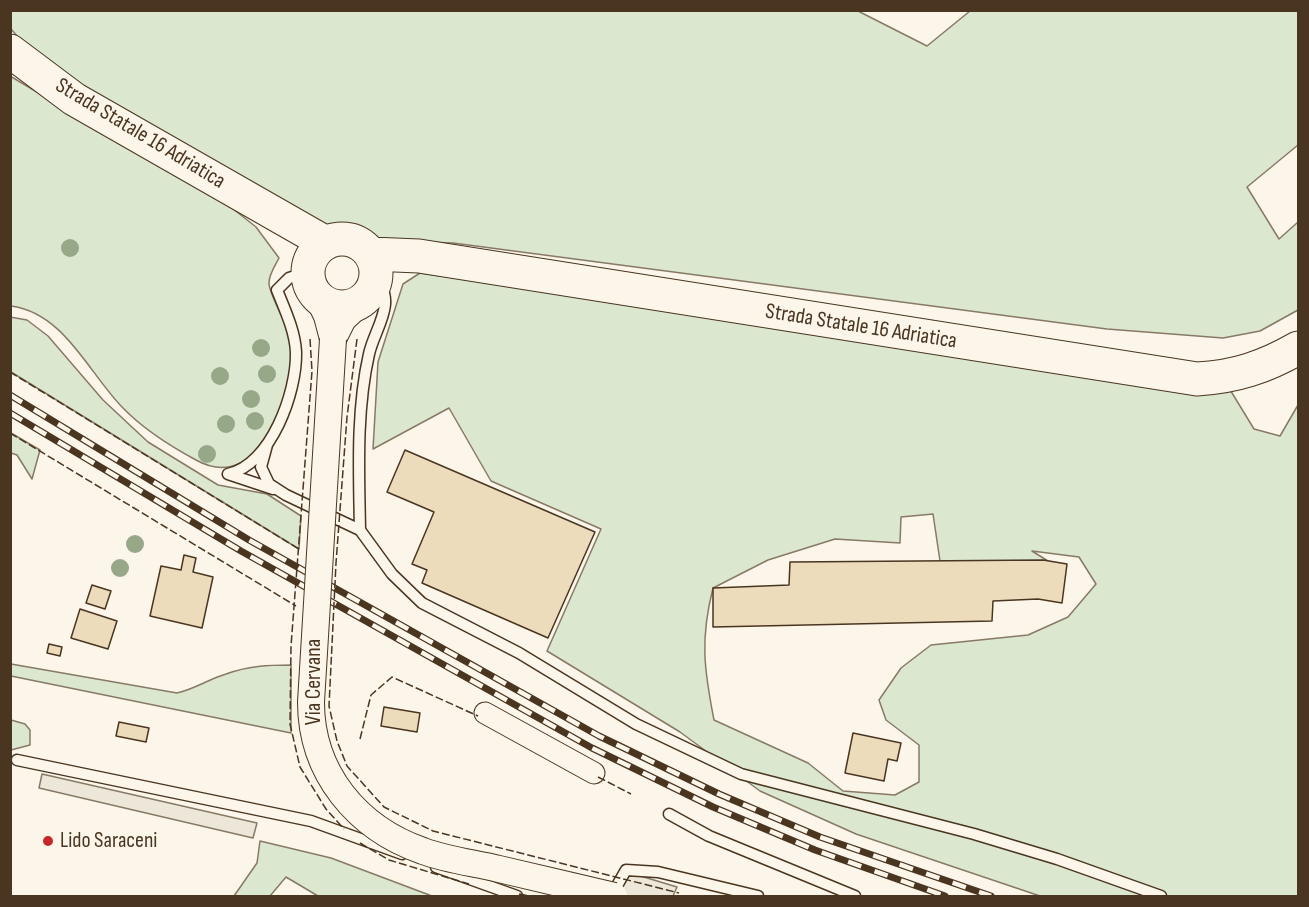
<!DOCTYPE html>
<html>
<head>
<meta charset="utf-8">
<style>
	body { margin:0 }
	#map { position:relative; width:1309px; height:907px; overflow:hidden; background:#fbf6e9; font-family:"Sofia Sans Condensed",sans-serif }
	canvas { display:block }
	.frame { position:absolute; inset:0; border:12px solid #4a3520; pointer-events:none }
</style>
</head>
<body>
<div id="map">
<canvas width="1309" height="907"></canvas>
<div class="frame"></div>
</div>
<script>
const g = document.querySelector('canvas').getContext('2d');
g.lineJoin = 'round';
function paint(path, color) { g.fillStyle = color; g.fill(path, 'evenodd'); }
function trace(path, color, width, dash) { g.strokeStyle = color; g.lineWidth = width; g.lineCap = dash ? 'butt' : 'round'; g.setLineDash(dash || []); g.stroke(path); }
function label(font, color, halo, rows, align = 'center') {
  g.font = font + ' "Sofia Sans Condensed",sans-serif'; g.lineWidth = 4.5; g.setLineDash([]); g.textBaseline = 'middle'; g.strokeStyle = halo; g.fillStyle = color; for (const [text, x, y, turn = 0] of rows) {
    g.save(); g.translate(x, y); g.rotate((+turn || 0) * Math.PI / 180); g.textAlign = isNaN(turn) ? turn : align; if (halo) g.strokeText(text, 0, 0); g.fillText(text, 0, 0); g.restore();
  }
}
const green = new Path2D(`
	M856,10L927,46L970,11H1298V145L1247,187L1279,239L1298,222V310L1260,331L1223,338L1107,329L453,243L365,240L350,234L327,235L91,93L33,54L11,29L10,11Z
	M10,76L232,208L256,227L279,258C275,266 269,274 269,283C268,292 289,328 292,342C300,392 260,496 196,460C170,446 143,429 122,407C88,372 64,313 11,306Z
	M420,273L1229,388L1254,429L1280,436L1298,405V896H1040L856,834L760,791L680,732L547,651L601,529L491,481L449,408L373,449L378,362L403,284ZM933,514L940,561H1048L1032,551L1079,557L1096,584L1068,617L1028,635L931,645L901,668L879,700L886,720L919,745V782L895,795L843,791L808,763L714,720C704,669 700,639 713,588L768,560L835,539L900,543L901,517Z
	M10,317L27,320L48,336L103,400L148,442L218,485L267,494L301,516L299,549L11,372Z
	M11,433L40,450L32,479L17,455L11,453Z
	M11,664L177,693C195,689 209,679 226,674C248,666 268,665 291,665V733L11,676Z
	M11,720L25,724L30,730V745L11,750Z
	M260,841L331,858L432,896H318L286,877L270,896H234L257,863Z`);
paint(green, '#dce7d0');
trace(green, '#887966', 1.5);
const parking = new Path2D(`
	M42,774L257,823L253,838L39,788Z
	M624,871L677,887L673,896H615Z`);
paint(parking, '#ede7d9');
trace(parking, '#887966', 1.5);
const building = new Path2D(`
	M405,450L595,532L548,638L422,583L427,570L412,564L434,512L387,492Z
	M184,555L196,558L193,572L213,577L202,628L150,616L161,566L181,570Z
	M1043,560L1067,564L1062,603L1038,599L993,601L992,621L713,627V588L789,585L790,562Z
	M92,585L111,591L105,609L86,603Z
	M80,609L117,621L108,649L71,638Z
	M49,644L62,647L60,656L47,653Z
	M384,707L420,713L417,732L381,726Z
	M119,722L149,728L146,742L116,736Z
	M853,733L901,743L897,761L888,759L884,781L845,773Z`);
paint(building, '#ecdcbc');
trace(building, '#4a3520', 1.5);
const service = new Path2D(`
	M267,445L261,467L269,484L286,495L360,530L392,574L422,603L519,653L636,724L741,774L974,834L1057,859L1161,896
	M228,474C271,465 297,392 296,352C295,331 285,310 277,290L289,278L308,272
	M228,474L273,489
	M360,530C359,472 356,411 369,354C374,330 398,301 376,281
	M17,760L311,821L402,854
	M669,814L709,836L855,896
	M436,867L517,896
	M611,896L626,870L658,872L758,896`);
const minor = new Path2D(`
	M485,713L594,773`);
const tertiary = new Path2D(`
	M318,297L327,316L333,339
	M333,339L343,319L360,303`);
const primary = new Path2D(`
	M10,51L74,99L326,243
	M308 273a34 34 0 1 1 68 0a34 34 0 1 1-68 0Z
	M371,254L419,256L1197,379C1235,377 1265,367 1298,348`);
trace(service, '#4a3520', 13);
trace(minor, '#4a3520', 23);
trace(tertiary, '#4a3520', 28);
trace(primary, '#4a3520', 35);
trace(service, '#fbf6e9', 10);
trace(minor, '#fbf6e9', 21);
trace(tertiary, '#fbf6e9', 26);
trace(primary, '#fbf6e9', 33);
const rail = new Path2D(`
	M10,395L249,540L599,736L719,794L820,837L991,896
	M10,413L241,551L592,748L713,807L815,850L945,896`);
trace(rail, '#4a3520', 7);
trace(rail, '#fbf6e9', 4.5, [14]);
const tertiaryBridge = new Path2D(`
	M333,339L311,702C311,773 357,828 423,851C447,860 474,863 499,869C537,878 576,887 614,896`);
trace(tertiaryBridge, '#4a3520', 28, []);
trace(tertiaryBridge, '#fbf6e9', 26);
trace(new Path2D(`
	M310,339L312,371L291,646L290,724L300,767L326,809L344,829
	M357,339L347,417L336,563L329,706L337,741L347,766L384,807L433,831L679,893
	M10,372L299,549
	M10,433L296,606
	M360,739L371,695L392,677L478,716
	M598,777L631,794
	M360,843L389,860L469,884
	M519,894L530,896`), '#4a3520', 1.5, [8, 3]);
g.fillStyle = '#96a887';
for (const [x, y] of [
	[70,248],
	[261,348],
	[267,374],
	[220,376],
	[251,399],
	[255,421],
	[226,424],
	[207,454],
	[135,544],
	[120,568]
]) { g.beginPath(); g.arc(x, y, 9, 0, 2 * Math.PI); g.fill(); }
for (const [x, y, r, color] of [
	[48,841,6,"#c62828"]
]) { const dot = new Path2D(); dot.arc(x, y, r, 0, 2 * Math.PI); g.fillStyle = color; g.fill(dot); trace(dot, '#fbf6e9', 2); }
label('22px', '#4a3520', '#fbf6e9', [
	["Strada Statale 16 Adriatica",140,134,31],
	["Strada Statale 16 Adriatica",861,327,9],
	["Via Cervana",314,682,-90]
]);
label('22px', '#4a3520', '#fbf6e9', [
	["Lido Saraceni",60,841]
], 'left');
</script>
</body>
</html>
